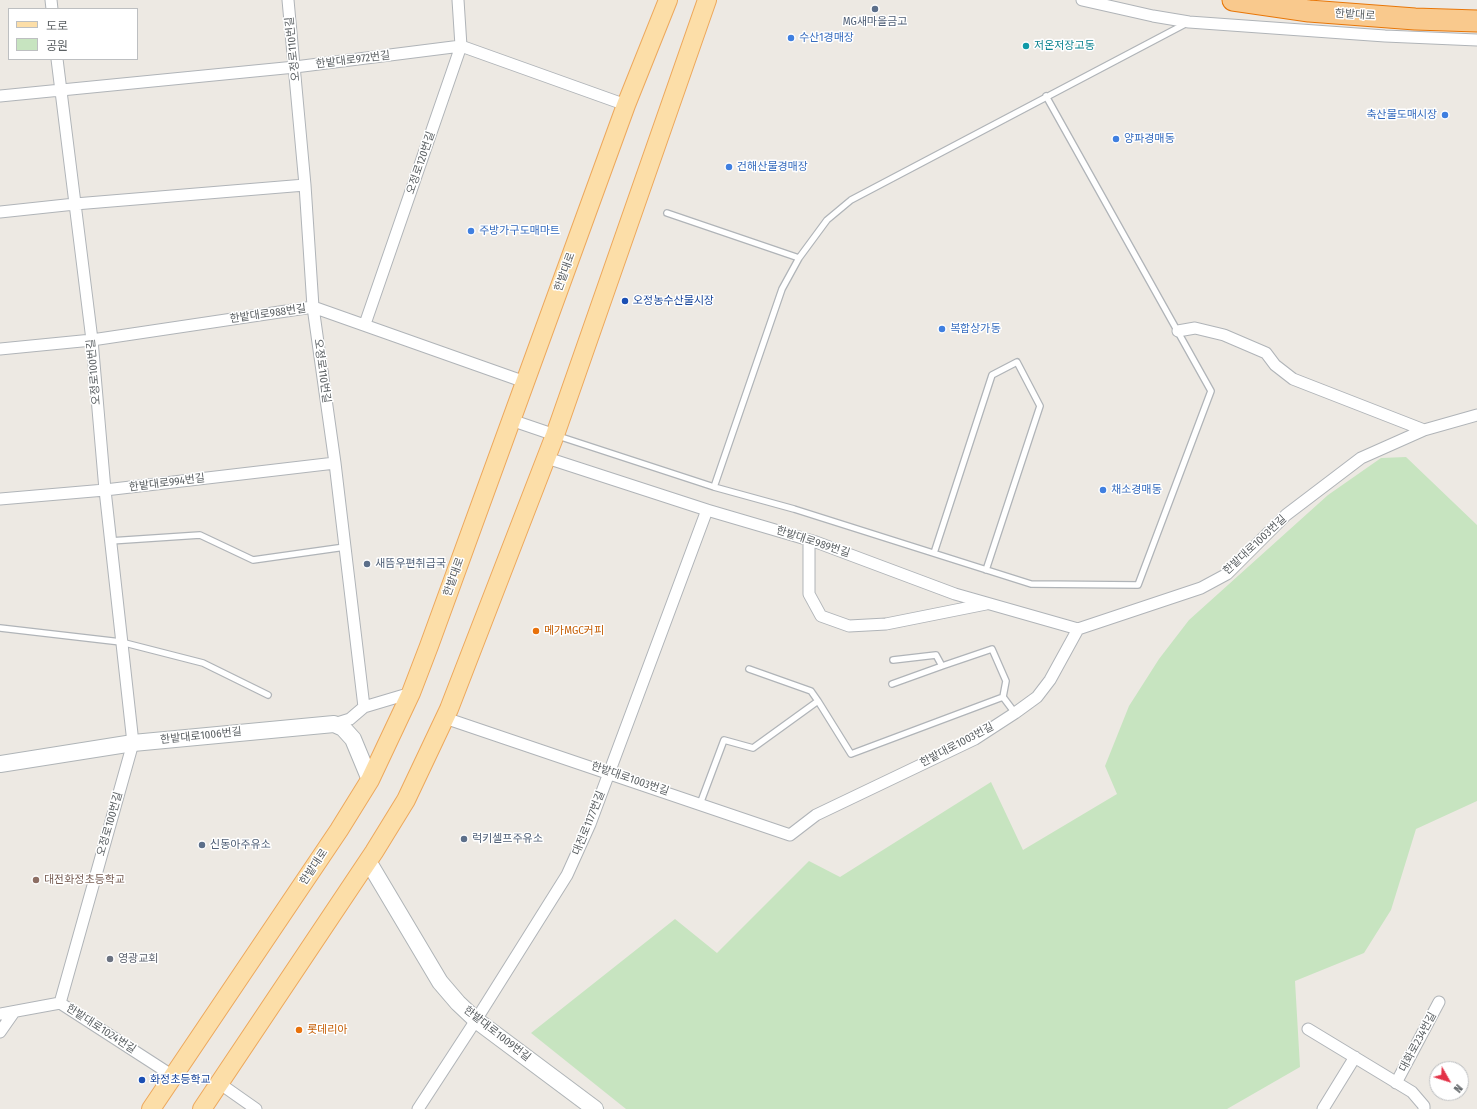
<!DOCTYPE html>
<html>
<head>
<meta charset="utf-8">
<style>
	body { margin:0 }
	#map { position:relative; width:1477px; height:1109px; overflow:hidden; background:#ede9e3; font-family:"Fira Sans Condensed","Noto Sans KR",sans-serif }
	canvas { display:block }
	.legend { position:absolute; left:8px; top:8px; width:130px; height:52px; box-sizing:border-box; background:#fff; border:1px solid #bdbfc1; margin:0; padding:5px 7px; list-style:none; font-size:12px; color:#5b6063 }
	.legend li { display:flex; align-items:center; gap:8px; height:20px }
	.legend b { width:20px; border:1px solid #bdbfc1 }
	.north { position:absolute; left:1429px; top:1061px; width:40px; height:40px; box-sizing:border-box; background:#fff; border:1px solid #bdbfc1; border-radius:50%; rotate:129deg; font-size:11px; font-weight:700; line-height:16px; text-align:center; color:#5b6063 }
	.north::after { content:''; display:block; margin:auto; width:14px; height:18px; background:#e33247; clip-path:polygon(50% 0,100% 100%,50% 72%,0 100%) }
</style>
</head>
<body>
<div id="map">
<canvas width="1477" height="1109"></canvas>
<ul class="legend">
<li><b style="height:5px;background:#fcdea8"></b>도로</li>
<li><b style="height:11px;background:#c7e4c0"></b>공원</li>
</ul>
<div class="north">N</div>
</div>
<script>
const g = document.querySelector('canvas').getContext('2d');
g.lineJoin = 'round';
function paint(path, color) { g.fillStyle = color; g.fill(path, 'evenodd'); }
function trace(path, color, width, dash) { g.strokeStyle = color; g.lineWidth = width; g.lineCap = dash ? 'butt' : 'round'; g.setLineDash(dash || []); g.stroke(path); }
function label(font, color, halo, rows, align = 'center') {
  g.font = font + ' "Fira Sans Condensed","Noto Sans KR",sans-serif'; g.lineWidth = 3; g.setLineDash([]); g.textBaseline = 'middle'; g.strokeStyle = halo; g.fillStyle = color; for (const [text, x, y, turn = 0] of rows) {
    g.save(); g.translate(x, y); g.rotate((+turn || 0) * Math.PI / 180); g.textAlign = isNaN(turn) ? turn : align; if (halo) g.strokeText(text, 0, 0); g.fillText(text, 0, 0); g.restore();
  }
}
paint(new Path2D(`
	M1406,457L1477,525V801L1416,829L1391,910L1364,953L1295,981L1300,1067L1227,1109H626L531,1033L675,919L717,953L809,861L840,877L991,782L1023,850L1117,794L1105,766L1129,706L1159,659L1189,620L1328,495L1381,458Z`), '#c7e4c0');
const lane = new Path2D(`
	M667,213L799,258
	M558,436L714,487L782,289L799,258L827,220L851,200L1187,23
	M714,487L794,509L1031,584L1138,585L1211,391L1046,96
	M110,541L200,535L253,560L345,547
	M934,553L992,375L1017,362L1040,406L986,570
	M0,628L121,642L203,663L268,695
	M749,669L811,691L818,701
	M892,684L942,666
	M1003,697L1015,713
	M700,804L724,740L753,748L818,701L851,754L1003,697L1006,681L992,649L942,666L936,655L893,660`);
const street = new Path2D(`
	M51,0L52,9
	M288,0L305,185L313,307L335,463L364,707L350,719L334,724
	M1082,0L1153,16L1189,22L1385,36L1477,40
	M57,59L92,340L105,490L133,743L60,1003
	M0,96L295,67L461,46L626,105
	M0,212L75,204L305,185
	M365,324L461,46L458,0
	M1178,331L1195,328L1224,335L1266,353L1275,365L1293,379L1424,430
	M0,349L92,340L313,307L525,382
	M511,420L555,435
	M547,458L707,510L816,542L955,594L1078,629
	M0,499L105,490L335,463
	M809,540V594L821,616L849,626L886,624L986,604
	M364,707L411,693
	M445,718L790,835L816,815L975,739L1015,713L1037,697L1050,680L1078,629L1201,588L1227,574L1286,515L1361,458L1424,430L1477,415
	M0,1014L60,1003L173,1076
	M1308,1029L1412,1092L1424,1106V1109
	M0,1032L14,1012
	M219,1083L256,1109
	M1396,1083L1439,1002
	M418,1109L476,1020L567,875L590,824L707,510
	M1323,1109L1355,1057`);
const secondary = new Path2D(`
	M0,764L133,743L334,724L343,728L353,739L370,780
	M368,861L440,982L458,1003L476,1020L595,1109`);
const primary = new Path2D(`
	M151,1109L339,830L370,780L411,693L429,646L626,105L668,0
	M202,1109L374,852L406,800L449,709L555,435L707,0`);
const highway = new Path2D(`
	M1233,0L1309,11L1415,19L1477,21`);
trace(lane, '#b0b4b8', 8);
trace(street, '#b0b4b8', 13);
trace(secondary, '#afb4b7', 18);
trace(primary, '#eda85c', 20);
trace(highway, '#e87607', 23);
trace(lane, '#fff', 5.5);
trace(street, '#fff', 11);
trace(secondary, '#fff', 16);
trace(primary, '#fcdea8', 18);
trace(highway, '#f9c98d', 21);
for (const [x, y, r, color] of [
	[875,9,4,"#5c6f8a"],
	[791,38,4,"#3f7fe0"],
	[1026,46,4,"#0f9aa8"],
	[1445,115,4,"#3f7fe0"],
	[1116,139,4,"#3f7fe0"],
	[729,167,4,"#3f7fe0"],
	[471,231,4,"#3f7fe0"],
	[625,301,4,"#1a4fb4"],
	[942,329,4,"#3f7fe0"],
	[1103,490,4,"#3f7fe0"],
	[367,564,4,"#5c6f8a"],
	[536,631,4,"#e8710a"],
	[464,839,4,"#5c6f8a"],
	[202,845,4,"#5c6f8a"],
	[36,880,4,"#8d6e63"],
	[110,959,4,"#6b7280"],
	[299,1030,4,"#e8710a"],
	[142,1080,4,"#1a4fb4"]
]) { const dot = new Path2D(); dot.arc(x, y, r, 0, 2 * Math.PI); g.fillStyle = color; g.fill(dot); trace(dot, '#fff', 1.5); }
label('11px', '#5b6063', '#fff', [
	["한밭대로",1355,15,4],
	["오정로110번길",293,49,-96],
	["한밭대로972번길",353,60,-7],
	["오정로120번길",421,163,-71],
	["한밭대로",565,272,-70],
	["한밭대로988번길",268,314,-8],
	["오정로110번길",322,371,82],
	["오정로100번길",94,372,-95],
	["한밭대로994번길",167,483,-7],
	["한밭대로989번길",813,542,18],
	["한밭대로1003번길",1255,545,-43],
	["한밭대로",454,577,-70],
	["한밭대로1006번길",201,736,-6],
	["한밭대로1003번길",957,745,-28],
	["한밭대로1003번길",630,779,19],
	["대전로1177번길",589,823,-68],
	["오정로100번길",110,824,-74],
	["한밭대로",314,867,-56],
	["한밭대로1024번길",101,1029,33],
	["한밭대로1009번길",497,1034,38],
	["대화로234번길",1418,1042,-62]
]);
label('11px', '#4e5e75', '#fff', [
	["MG새마을금고",875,22,"center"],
	["새뜸우편취급국",375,564],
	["럭키셀프주유소",472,839],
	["신동아주유소",210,845]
], 'left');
label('11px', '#366cbe', '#fff', [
	["수산1경매장",799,38],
	["축산물도매시장",1437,115,"right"],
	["양파경매동",1124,139],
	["건해산물경매장",737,167],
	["주방가구도매마트",479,231],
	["복합상가동",950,329],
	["채소경매동",1111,490]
], 'left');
label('11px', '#0d838f', '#fff', [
	["저온저장고동",1034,46]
], 'left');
label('11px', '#164399', '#fff', [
	["오정농수산물시장",633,301],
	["화정초등학교",150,1080]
], 'left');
label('11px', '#c56008', '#fff', [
	["메가MGC커피",544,631],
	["롯데리아",307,1030]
], 'left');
label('11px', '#785e54', '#fff', [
	["대전화정초등학교",44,880]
], 'left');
label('11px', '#5b616d', '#fff', [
	["영광교회",118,959]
], 'left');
</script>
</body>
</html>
